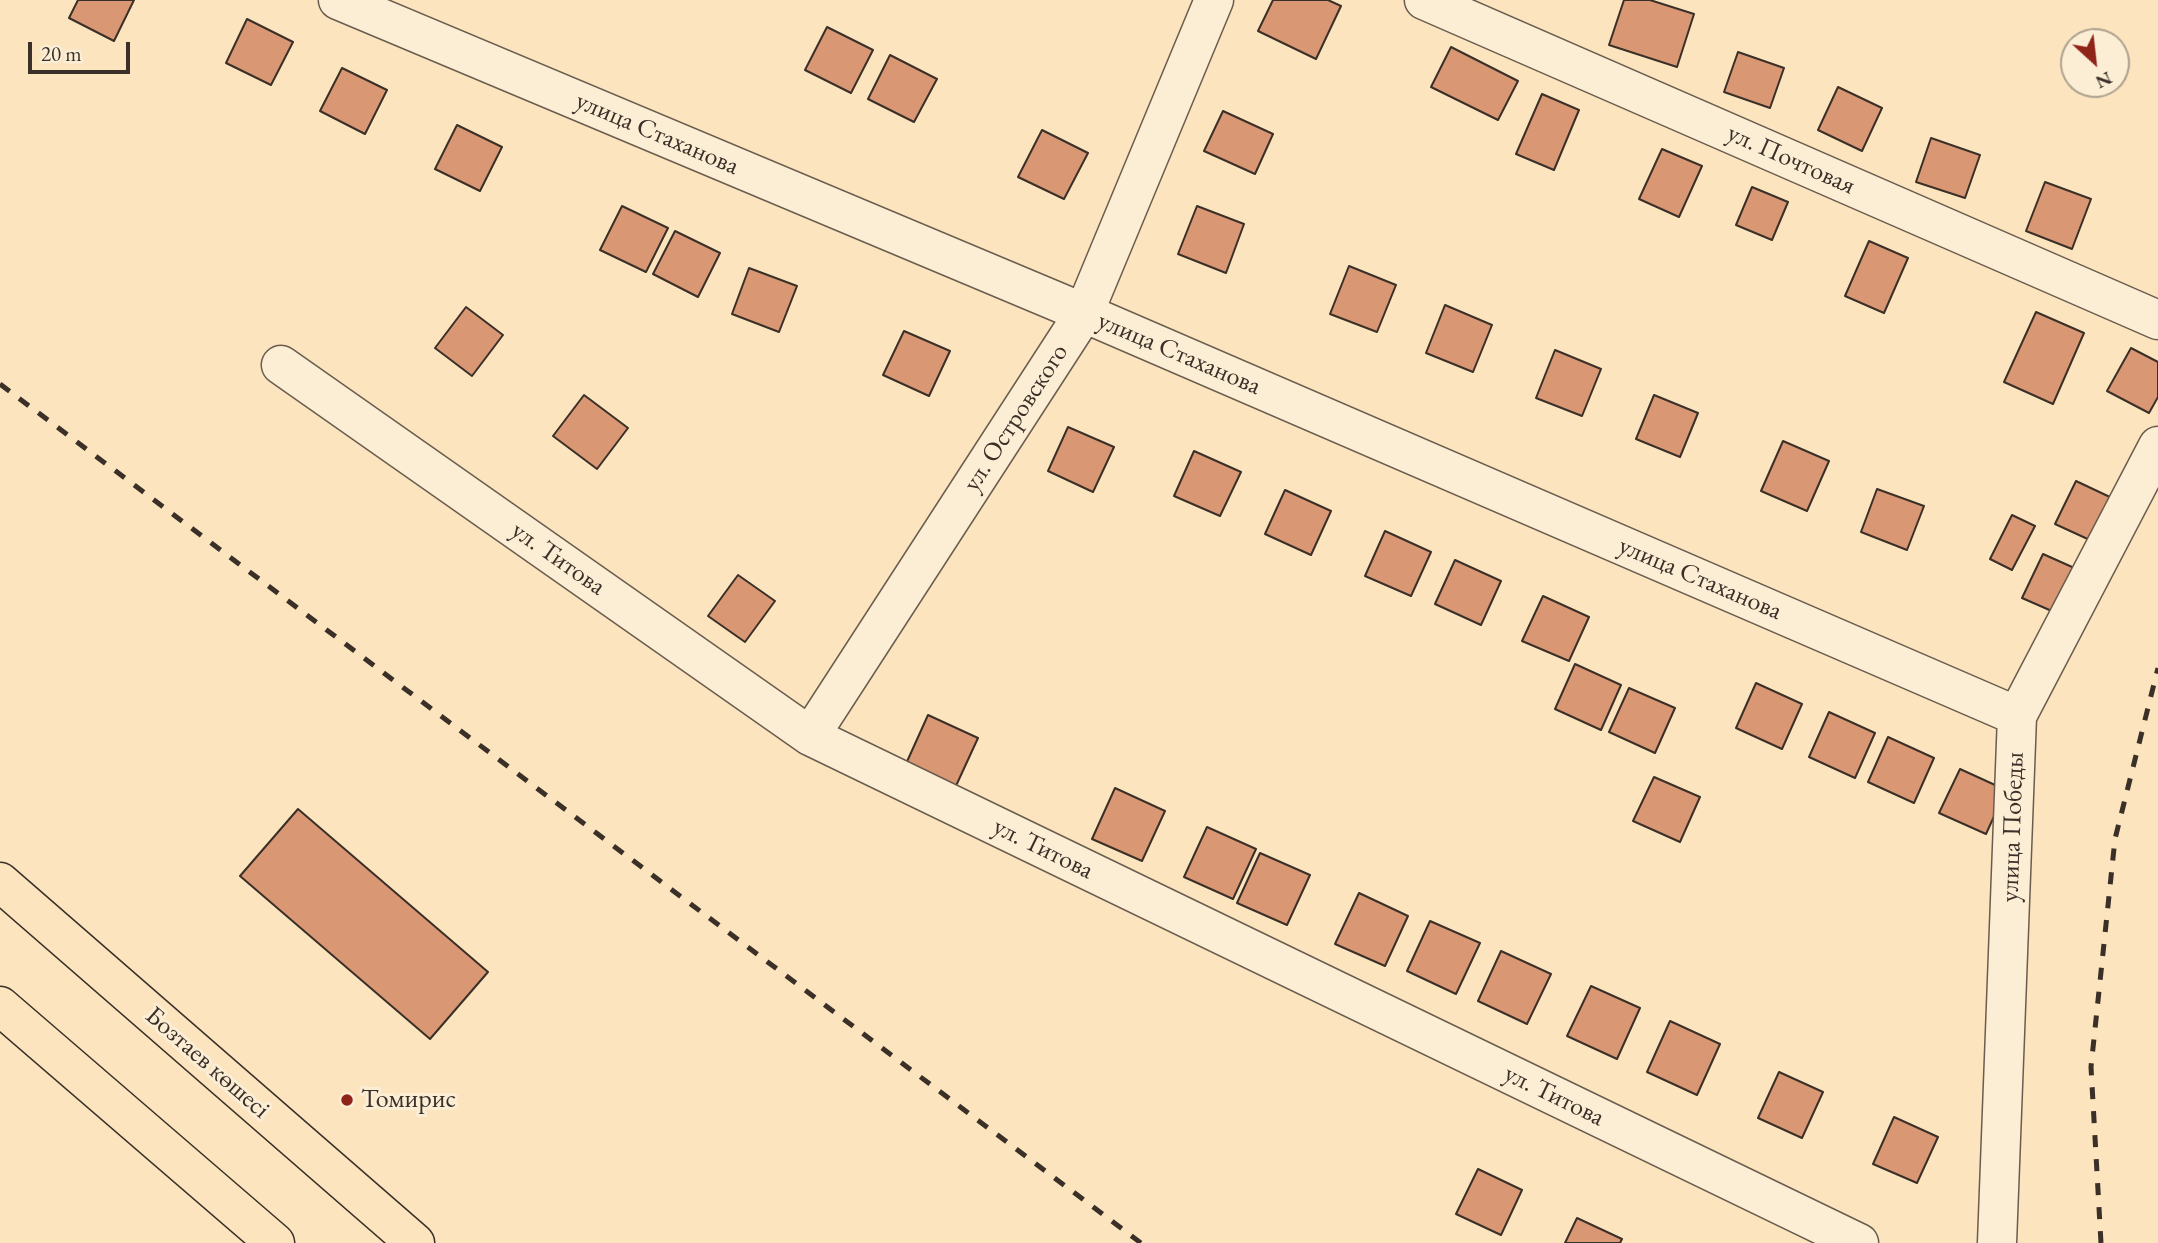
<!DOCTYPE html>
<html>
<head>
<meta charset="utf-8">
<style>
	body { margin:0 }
	#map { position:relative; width:2158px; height:1243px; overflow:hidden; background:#fbe4be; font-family:"EB Garamond",serif }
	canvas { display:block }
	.north { position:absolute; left:2060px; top:28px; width:70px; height:70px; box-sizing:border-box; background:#fcedd5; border:2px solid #aea190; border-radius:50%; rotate:153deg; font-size:19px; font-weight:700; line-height:28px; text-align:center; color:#3a3028 }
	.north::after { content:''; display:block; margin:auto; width:24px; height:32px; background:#8f2418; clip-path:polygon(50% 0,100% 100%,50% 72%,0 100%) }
	.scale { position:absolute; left:28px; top:42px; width:102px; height:32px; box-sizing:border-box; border:4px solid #3a3028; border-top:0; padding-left:9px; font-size:21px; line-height:24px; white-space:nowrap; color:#3a3028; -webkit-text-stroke:5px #fcedd5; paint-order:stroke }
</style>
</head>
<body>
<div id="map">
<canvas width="2158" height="1243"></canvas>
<div class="north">N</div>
<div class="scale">20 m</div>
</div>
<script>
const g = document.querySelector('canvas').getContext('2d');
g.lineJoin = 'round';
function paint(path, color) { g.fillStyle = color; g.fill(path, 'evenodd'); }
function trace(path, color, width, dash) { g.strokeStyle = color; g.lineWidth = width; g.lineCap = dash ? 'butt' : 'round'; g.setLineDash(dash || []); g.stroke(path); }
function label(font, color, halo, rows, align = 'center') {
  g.font = font + ' "EB Garamond",serif'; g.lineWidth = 6; g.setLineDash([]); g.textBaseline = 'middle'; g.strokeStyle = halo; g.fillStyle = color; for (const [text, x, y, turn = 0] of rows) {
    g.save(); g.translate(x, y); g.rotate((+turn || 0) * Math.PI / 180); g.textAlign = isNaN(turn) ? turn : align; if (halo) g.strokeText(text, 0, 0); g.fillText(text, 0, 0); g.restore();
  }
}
const building = new Path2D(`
	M78,0H134L114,41L69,18Z
	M1273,0H1328L1341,6L1316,59L1258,31Z
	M1624,0H1650L1694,14L1677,67L1609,45Z
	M247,19L293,42L271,85L226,63Z
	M827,27L873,50L851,93L805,70Z
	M1451,47L1518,81L1498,120L1431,87Z
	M1738,52L1784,68L1770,108L1724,92Z
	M890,55L937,79L914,122L868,99Z
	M342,68L387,90L365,134L320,111Z
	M1838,87L1882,108L1862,151L1818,130Z
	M1542,94L1579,110L1554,170L1516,154Z
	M1223,111L1273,134L1255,174L1204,151Z
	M457,125L502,147L480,191L435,169Z
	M1042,130L1088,153L1064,199L1018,177Z
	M1931,138L1980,155L1965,198L1916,182Z
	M1662,149L1702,166L1679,217L1639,199Z
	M2045,182L2091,199L2072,249L2026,231Z
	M1752,187L1788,202L1772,240L1736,225Z
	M622,206L668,228L646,272L600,250Z
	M1197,206L1244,224L1226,273L1178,254Z
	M675,231L720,253L698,297L653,274Z
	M1869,241L1908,258L1884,313L1845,296Z
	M1349,266L1396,285L1377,332L1330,314Z
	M749,268L797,286L779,332L732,314Z
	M1445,305L1492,325L1473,372L1426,353Z
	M466,307L503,335L472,376L435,348Z
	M2036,312L2084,333L2053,404L2004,382Z
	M904,331L950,351L929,396L883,375Z
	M2131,348L2158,362V397L2149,413L2107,391Z
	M1555,350L1601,369L1582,416L1536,398Z
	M584,395L628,428L597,469L553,436Z
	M1654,395L1698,413L1680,457L1636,439Z
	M1068,427L1114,447L1093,492L1048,471Z
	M1783,441L1829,461L1807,511L1761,491Z
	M1194,451L1241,472L1220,516L1174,496Z
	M2076,481L2112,498L2092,541L2055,524Z
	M1877,489L1924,506L1907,550L1861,532Z
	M1285,490L1331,511L1311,555L1265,534Z
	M2012,515L2035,526L2012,570L1990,559Z
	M1385,531L1431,552L1411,596L1365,576Z
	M2043,554L2090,575L2070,619L2022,598Z
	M1455,560L1501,581L1481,625L1435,604Z
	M738,575L775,601L745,642L708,616Z
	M1543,596L1589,617L1569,661L1522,641Z
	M1575,664L1621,685L1601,730L1555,709Z
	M1756,683L1802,704L1782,749L1736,728Z
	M1629,688L1675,708L1655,753L1609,732Z
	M1829,712L1875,733L1855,778L1809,757Z
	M928,715L978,738L955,788L905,766Z
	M1888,737L1934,758L1914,803L1868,782Z
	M1960,769L2006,790L1986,834L1939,813Z
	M1654,777L1700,797L1680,842L1633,821Z
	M1115,788L1165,811L1142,861L1092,839Z
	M298,809L488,972L430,1039L240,876Z
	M1207,827L1256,849L1233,899L1184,877Z
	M1260,853L1310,875L1287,925L1237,903Z
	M1359,893L1408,916L1385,966L1335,944Z
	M1430,921L1480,943L1456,994L1407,971Z
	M1501,951L1551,974L1527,1024L1478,1001Z
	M1591,986L1640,1008L1617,1059L1567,1036Z
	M1670,1021L1720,1044L1697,1095L1647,1072Z
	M1779,1072L1823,1092L1802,1138L1758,1118Z
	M1894,1117L1938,1137L1917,1183L1873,1164Z
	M1478,1169L1522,1190L1501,1235L1456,1214Z
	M1577,1218L1622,1239L1620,1243H1565Z`);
paint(building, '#da9774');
trace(building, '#3a3028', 2);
const minor = new Path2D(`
	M338,0L1084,313L2017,716
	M1424,0L2158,320
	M281,365L810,736L1859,1243
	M810,736L1084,313L1214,0
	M1997,1243L2017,716L2158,446`);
const highway = new Path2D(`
	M0,882L415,1243
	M0,1006L275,1243`);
trace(minor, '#6a5d4e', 41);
trace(highway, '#3a3028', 41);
trace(minor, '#fcedd5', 38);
trace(highway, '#fbe4be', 38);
trace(new Path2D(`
	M0,384L1141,1243
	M2101,1243L2091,1067L2115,839L2158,668`), '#3a3028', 5, [12, 12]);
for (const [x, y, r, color] of [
	[347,1100,7,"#8f2418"]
]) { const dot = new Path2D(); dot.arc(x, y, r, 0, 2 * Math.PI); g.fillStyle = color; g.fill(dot); trace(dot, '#fcedd5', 2.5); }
label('26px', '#3a3028', '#fcedd5', [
	["улица Стаханова",657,134,23],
	["ул. Почтовая",1791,160,24],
	["улица Стаханова",1179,354,23],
	["ул. Островского",1016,418,-57],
	["ул. Титова",558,559,35],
	["улица Стаханова",1700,579,23],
	["улица Победы",2013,827,-88],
	["ул. Титова",1043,849,26],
	["Бозтаев көшесі",207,1063,41],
	["ул. Титова",1554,1096,26]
]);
label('26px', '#3a3028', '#fcedd5', [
	["Томирис",361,1100]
], 'left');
</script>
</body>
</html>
